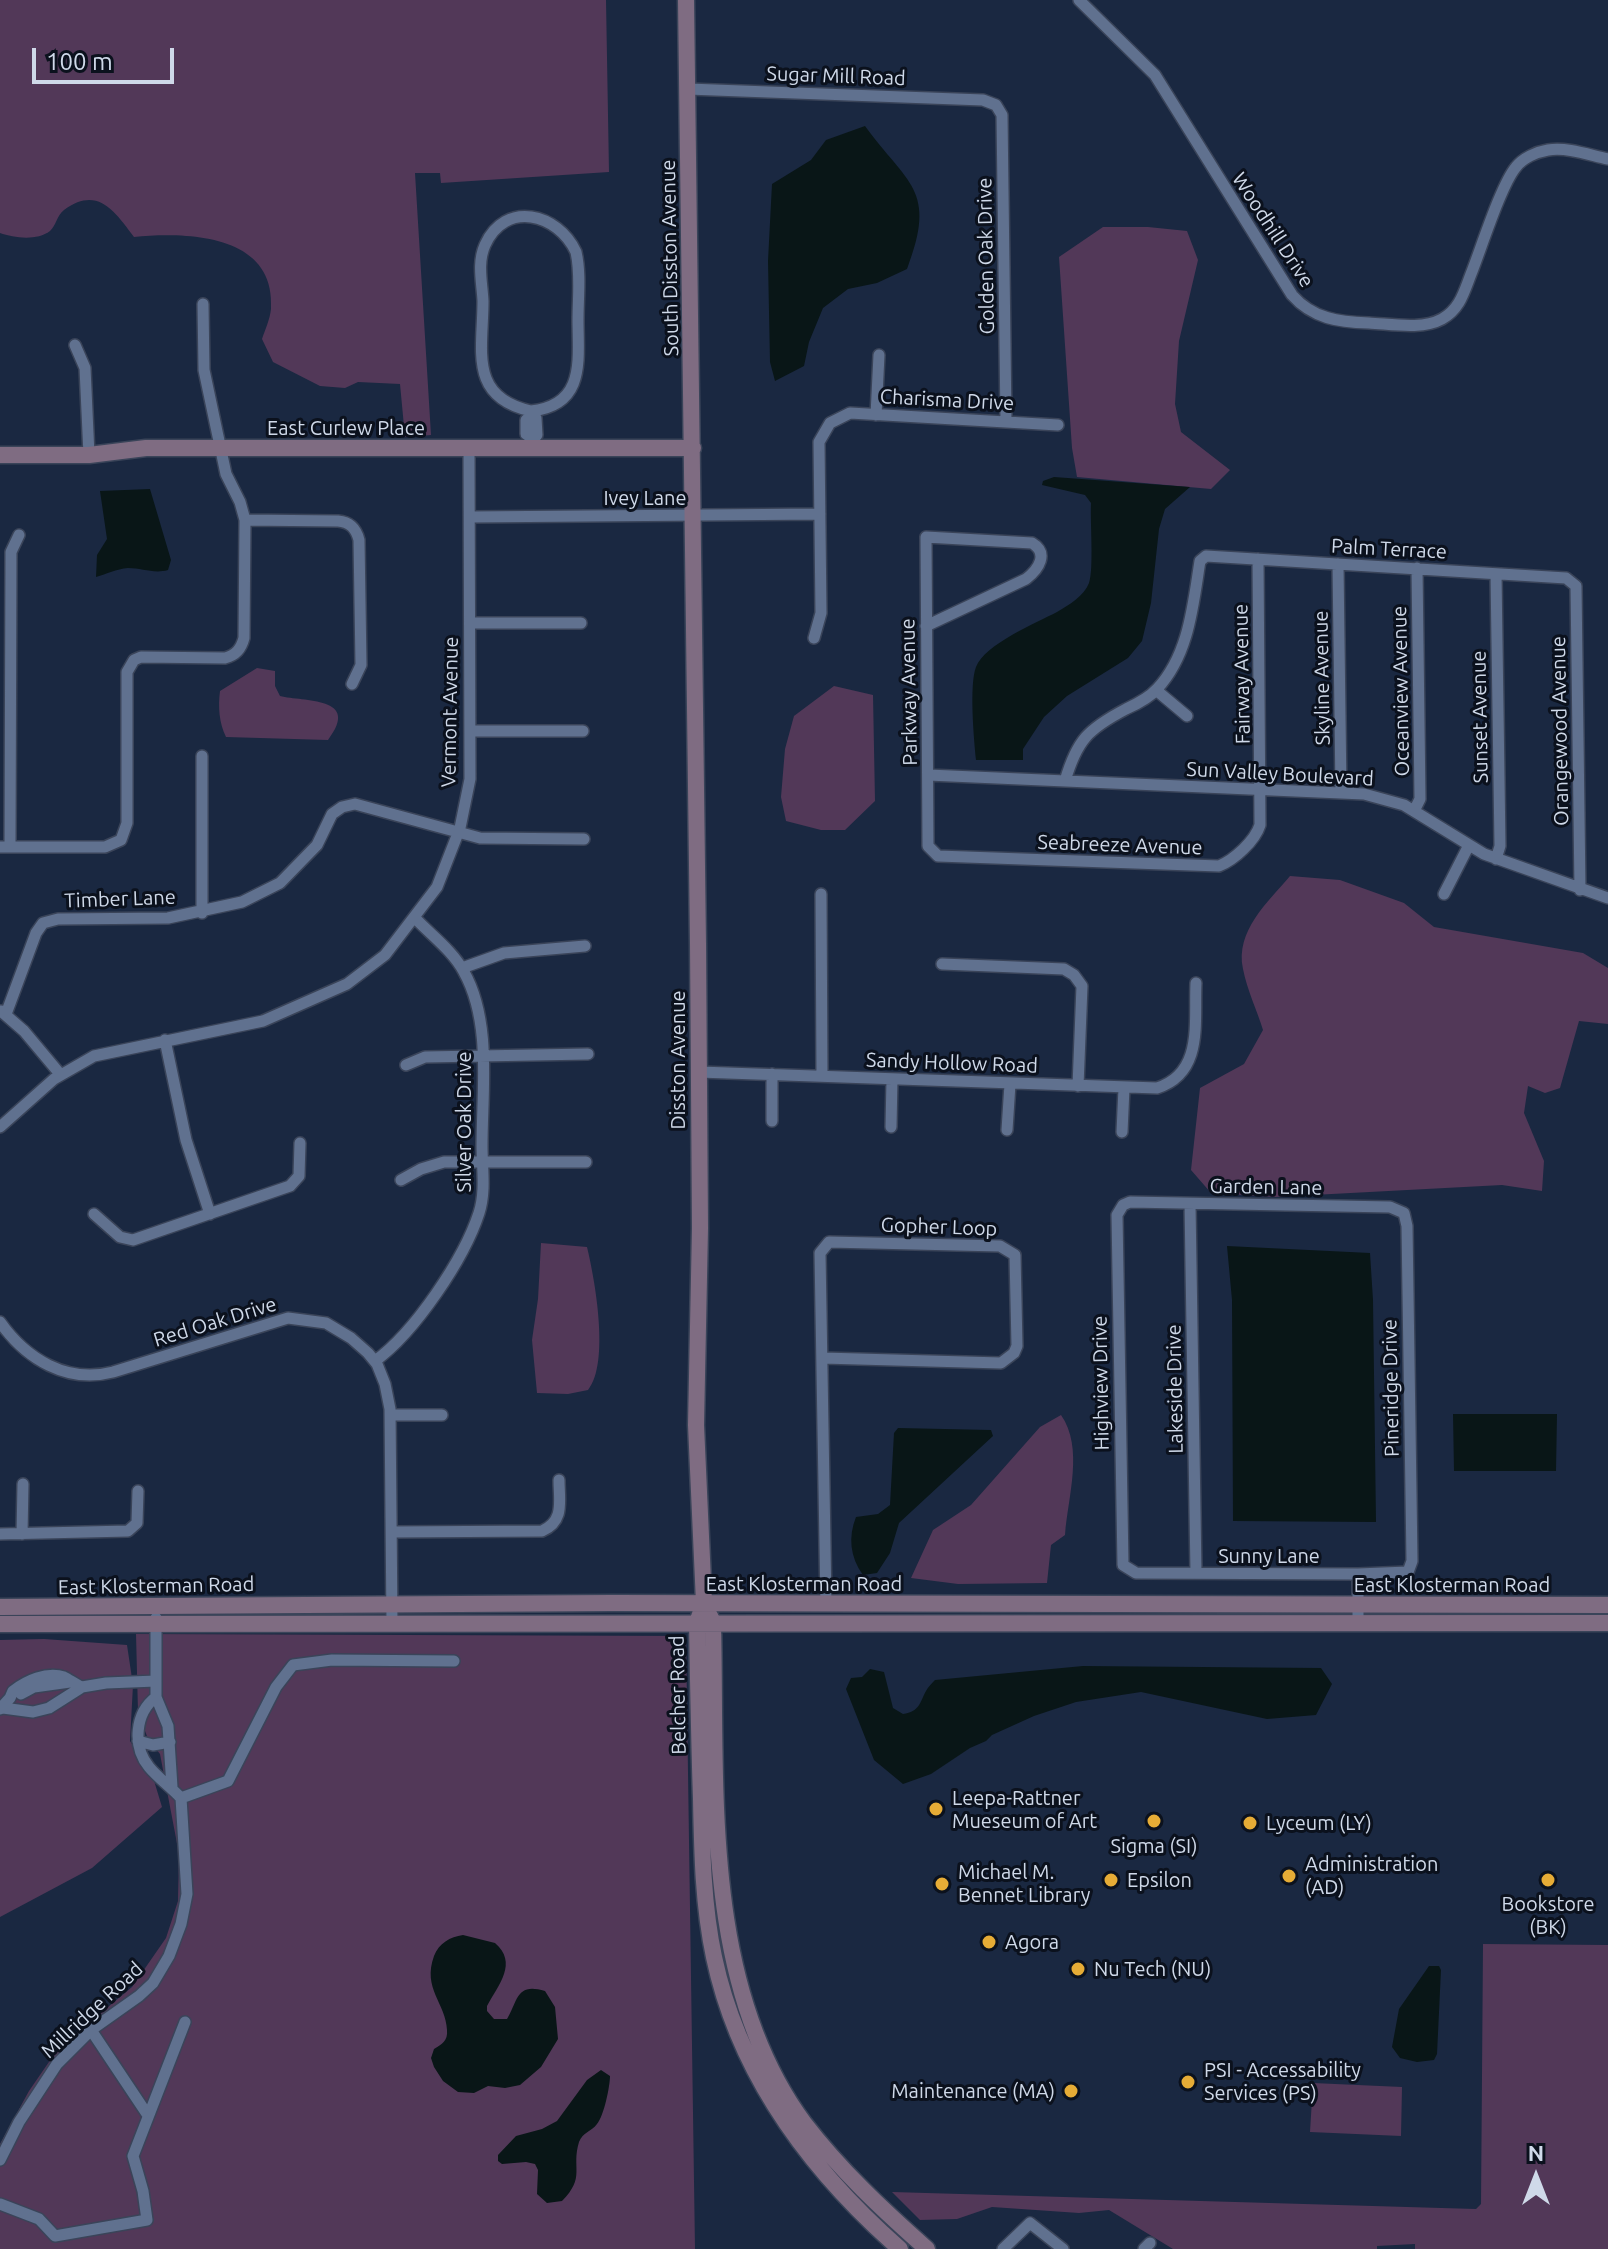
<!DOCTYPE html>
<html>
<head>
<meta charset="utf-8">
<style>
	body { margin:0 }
	#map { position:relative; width:1608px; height:2249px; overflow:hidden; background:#1a2841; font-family:Ubuntu,sans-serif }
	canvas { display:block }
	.north { position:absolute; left:1496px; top:2137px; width:80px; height:80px; -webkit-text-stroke:6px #0b111d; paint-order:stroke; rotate:0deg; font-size:22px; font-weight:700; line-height:32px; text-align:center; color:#cfd9e9 }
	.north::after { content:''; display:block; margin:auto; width:28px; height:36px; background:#cfd9e9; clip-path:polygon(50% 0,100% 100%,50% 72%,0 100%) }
	.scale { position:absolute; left:32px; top:48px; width:142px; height:36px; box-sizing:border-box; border:4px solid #cfd9e9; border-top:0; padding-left:10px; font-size:24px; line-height:28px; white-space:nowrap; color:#cfd9e9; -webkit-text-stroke:6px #0b111d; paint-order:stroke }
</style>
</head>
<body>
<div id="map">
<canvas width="1608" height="2249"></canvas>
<div class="north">N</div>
<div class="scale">100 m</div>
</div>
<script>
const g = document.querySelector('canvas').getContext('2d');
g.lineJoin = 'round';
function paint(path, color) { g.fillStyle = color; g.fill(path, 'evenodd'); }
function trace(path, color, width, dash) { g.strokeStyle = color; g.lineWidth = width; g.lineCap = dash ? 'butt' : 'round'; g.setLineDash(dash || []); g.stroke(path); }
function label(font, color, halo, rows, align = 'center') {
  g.font = font + ' Ubuntu,sans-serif'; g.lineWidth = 6; g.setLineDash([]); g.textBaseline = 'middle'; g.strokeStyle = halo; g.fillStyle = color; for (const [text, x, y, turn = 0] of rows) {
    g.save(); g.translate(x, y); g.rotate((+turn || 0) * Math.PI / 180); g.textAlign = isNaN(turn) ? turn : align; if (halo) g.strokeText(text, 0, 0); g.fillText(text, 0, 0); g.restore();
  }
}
paint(new Path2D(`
	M0,0H606L609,172L441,183L440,173H415L431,435L405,437L400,384L358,382L345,388L320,386L273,362L262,339C265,330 270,319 271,309C276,234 187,232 134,237C115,212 98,185 64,210C57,215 56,226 50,231C37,241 14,238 0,233Z
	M1103,227H1148L1187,231L1198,260L1179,341L1175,404L1181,432L1230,470L1211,489L1077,477L1072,448L1059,257Z
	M257,668L275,671V686L280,696C303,702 362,696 328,740L226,737C219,723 218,706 220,691Z
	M834,686L873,695L875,801L845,830H821L786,821L781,797L785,749L794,716Z
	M1290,876L1340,880L1404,903L1434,927L1583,953L1608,968V1024L1579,1021L1560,1088L1545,1093L1528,1086L1524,1113L1544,1161L1542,1191L1502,1185L1275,1197L1211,1193L1191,1170L1200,1088L1244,1064L1263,1030C1257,1010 1247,990 1243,969C1235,931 1268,902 1290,876Z
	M541,1243L587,1247C595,1280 610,1363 588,1390L568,1394L537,1393L532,1340L538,1299Z
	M1061,1415C1084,1448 1068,1496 1065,1535L1051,1545L1047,1583L958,1584L911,1578L933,1530L971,1505L1040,1427Z
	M136,1634L686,1636L695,2249H0V2144L29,2091L51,2059L72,2037L132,1987L166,1938L178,1901L179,1854L160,1754L148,1739L138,1712Z
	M44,1639L127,1645L133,1685L130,1741L152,1774L162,1807L92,1868L0,1917V1640Z
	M1483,1944L1608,1945V2249H1415V2244L1377,2246V2249H1173L1109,2210L1079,2213L992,2207L957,2219L920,2220L892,2192L1476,2209L1481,2204Z
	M1313,2083L1402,2087L1401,2136L1310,2132Z`), '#523858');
paint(new Path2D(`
	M865,126C907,184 938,189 907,269L877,283L848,289L823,308L809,342L804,366L775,381L770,362L768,261L772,184L811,160L826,140Z
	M1054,477L1190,487L1165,509L1159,529L1151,603L1142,641L1128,658L1067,696L1044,717L1023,749V760H976C974,740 969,685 976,667C985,644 1036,623 1057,612C1069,605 1084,596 1089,583C1094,569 1090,521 1091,503L1085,495L1042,485L1043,481Z
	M150,489L171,560L168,570C154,574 142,568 128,568C116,569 107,574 96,577L97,555L107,539L100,491Z
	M1227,1246L1370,1253L1373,1300L1376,1522L1233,1521L1232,1300Z
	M1453,1414H1557L1556,1471H1454Z
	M898,1428L991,1430L993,1436L899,1523L890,1553L877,1573L863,1575C850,1557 848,1537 856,1517L878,1514L890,1505L894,1433Z
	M1083,1666L1321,1668L1332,1684L1316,1715L1267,1719L1141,1692L1076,1702L1034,1716L992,1735L986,1741L970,1748L931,1774L903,1784L874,1760L846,1689L851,1678L862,1677L870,1669L884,1672L893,1708L903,1714C920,1711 919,1704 926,1691C928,1687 932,1683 935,1680Z
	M463,1935L495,1943C518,1963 499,1984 487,2006V2011L494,2019H507C518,2001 516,1982 545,1991L555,2007L558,2039L541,2067L520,2085L505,2088L488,2086L474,2093L458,2092L443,2081L434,2067L431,2058L434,2049C442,2044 448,2041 447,2030C446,2003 422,1989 434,1956C439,1943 450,1937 463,1935Z
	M1429,1966H1439L1441,1970L1437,2054L1434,2060L1417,2062L1400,2058L1392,2047L1399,2009Z
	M601,2070L610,2076C610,2086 604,2116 597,2124C591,2132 583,2132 579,2142C571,2168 586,2177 562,2201L547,2203L537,2194L538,2170L535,2164L526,2162L502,2164L498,2161V2155L516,2136L542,2129L557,2121L587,2080Z`), '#091617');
const street = new Path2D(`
	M1079,0L1155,75L1292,295C1313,319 1339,322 1369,323C1391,324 1422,330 1442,319C1460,309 1464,292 1471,274C1481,249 1501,185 1516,167C1523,158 1536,152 1548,150C1568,147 1589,155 1608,159
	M688,89L983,100L996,105L1002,115L1006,421
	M75,345L85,368L89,455
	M531,411C468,397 483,350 483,301C482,282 477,263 485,245C505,200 558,213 576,252C581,274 578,297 578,320C578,360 586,405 531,411V416
	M876,415L879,355
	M533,439L526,434V420L531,416L536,418L537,435L533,439V448
	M470,517L820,514
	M245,520L338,521C350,522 356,528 359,540L361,665L352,684
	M1338,564L1341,792
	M1496,574L1500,846L1496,859
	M470,623H581
	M926,626L1026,579C1039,569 1049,553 1032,543L926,537L928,846L938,856L1219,866C1234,860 1255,841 1260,825L1258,559
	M814,638L821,613L819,442L830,423L850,413L1058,425
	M1156,690L1187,716
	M470,731H583
	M928,775L1364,794L1404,805L1484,854L1608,898
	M1065,781C1077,740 1088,729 1126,709C1137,704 1149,698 1157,689C1189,655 1193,605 1200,561L1206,556L1566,578L1576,586L1580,890
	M1414,811L1420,799L1417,568
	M0,847H105L121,840L127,823V672L134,660L141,657L225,658C236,655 241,649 244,638L245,520L240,502L226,474L204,370L203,304
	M10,847L11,552L19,535
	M821,894L822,1075
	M1444,894L1468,847
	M202,913V756
	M942,964L1064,969L1074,975L1082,986L1078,1086
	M462,968L504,953L585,946
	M1,1011L24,1031L60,1074
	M6,1014L36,933L43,923L58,919L168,918L242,902L280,883L317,845L332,814L342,807L355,804L480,838L584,839
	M165,1040L186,1140L210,1214
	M406,1065L425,1057L588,1054
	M699,1072L1157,1088C1204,1073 1194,1022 1196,983
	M772,1121V1074
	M0,1127L54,1079L94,1056L263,1021L347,984L385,955L437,887L460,828L470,779L469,448
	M891,1127L892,1079
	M1007,1130L1010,1084
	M1122,1132L1124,1088
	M401,1180L421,1169L444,1162H586
	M1130,1202L1390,1207L1404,1213L1407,1226L1412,1561L1408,1572L1358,1574L1136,1573L1123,1565L1117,1215L1123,1205Z
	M1190,1204L1196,1573
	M94,1214L120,1237L133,1240L290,1186L299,1176L300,1143
	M0,1322C26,1359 67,1384 113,1372L288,1318L326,1323L351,1338L368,1353L377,1364L385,1384L390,1409L392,1623
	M823,1358L1001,1363L1014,1353L1017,1346L1015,1255L1000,1246L829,1242L820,1253L826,1604
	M375,1361C415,1332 464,1259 479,1213C486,1191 482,1168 482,1146C482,1091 492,1022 464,972C453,951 431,935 415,918
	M391,1415H442
	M392,1532L542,1531C565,1521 559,1501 559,1480
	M0,1534L128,1531L137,1523L138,1491
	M22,1534L23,1484
	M1358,1574V1622
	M156,1618V1697L168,1726L172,1787
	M21,1694L34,1687L70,1682
	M3,1708L33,1712L49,1708L82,1687L106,1683L156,1681
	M0,1709L10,1698L13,1691C26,1681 47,1671 64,1677C69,1679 76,1685 82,1687
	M138,1741L153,1745L170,1742
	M181,1798L228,1781L276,1687L293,1665L332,1660L454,1661
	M91,2030L147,2114
	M0,2160L19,2122L57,2064L91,2030L139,1996L153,1983L169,1956L181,1924L187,1894L181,1798C171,1787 158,1778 149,1767C132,1746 135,1713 156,1697
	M0,2204L39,2219L55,2236L147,2220L143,2191L133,2156L185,2022
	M1003,2249L1030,2223L1063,2249
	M1144,2249L1150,2243`);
const secondary = new Path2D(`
	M686,0L698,943L700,1228L696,1425L704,1603L697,1623C698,1682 699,1741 701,1799C702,1852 703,1905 714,1957C739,2075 811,2171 900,2249
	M0,455H89L146,448H693
	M0,1607L611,1603L1608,1605
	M710,1616L713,1623C717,1786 701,1984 804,2123C840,2170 883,2210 927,2249
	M0,1624L1608,1623`);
trace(street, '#3a4459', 14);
trace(secondary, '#3a4459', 19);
trace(street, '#60718f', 11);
trace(secondary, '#7f6c82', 16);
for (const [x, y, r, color] of [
	[936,1809,8,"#e6ac36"],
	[1154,1821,8,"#e6ac36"],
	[1250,1823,8,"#e6ac36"],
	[1289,1876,8,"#e6ac36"],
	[1111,1880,8,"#e6ac36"],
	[1548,1880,8,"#e6ac36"],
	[942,1884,8,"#e6ac36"],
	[989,1942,8,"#e6ac36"],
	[1078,1969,8,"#e6ac36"],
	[1188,2082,8,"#e6ac36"],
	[1071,2091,8,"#e6ac36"]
]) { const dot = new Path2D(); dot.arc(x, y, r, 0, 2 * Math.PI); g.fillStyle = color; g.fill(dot); trace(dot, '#0b111d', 3); }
label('20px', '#cfd9e9', '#0b111d', [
	["Sugar Mill Road",836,76,2],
	["Woodhill Drive",1273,230,57],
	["Golden Oak Drive",986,256,-91],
	["South Disston Avenue",670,258,-91],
	["Charisma Drive",947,400,3],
	["East Curlew Place",346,428],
	["Ivey Lane",645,498],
	["Palm Terrace",1389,549,3],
	["Fairway Avenue",1242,674,-91],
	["Skyline Avenue",1322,678,-91],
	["Oceanview Avenue",1401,691,-91],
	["Parkway Avenue",909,692,-91],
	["Vermont Avenue",450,712,-89],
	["Sunset Avenue",1480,717,-91],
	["Orangewood Avenue",1560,731,-91],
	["Sun Valley Boulevard",1280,774,3],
	["Seabreeze Avenue",1120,845,2],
	["Timber Lane",120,899,-2],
	["Disston Avenue",678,1060,-90],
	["Sandy Hollow Road",952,1063,2],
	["Silver Oak Drive",464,1122,-90],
	["Garden Lane",1266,1187,1],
	["Gopher Loop",939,1227,2],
	["Red Oak Drive",215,1322,-17],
	["Highview Drive",1101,1383,-91],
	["Pineridge Drive",1391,1388,-91],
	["Lakeside Drive",1175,1389,-91],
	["Sunny Lane",1269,1556],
	["East Klosterman Road",804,1584],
	["East Klosterman Road",1452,1585],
	["East Klosterman Road",156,1586,-1],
	["Belcher Road",678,1695,-91],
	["Millridge Road",92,2010,-43]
]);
label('20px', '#cfd9e9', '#0b111d', [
	["Leepa-Rattner",952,1798],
	["Mueseum of Art",952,1821],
	["Lyceum (LY)",1266,1823],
	["Sigma (SI)",1154,1846,"center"],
	["Administration",1305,1864],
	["(AD)",1305,1887],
	["Michael M.",958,1872],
	["Bennet Library",958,1895],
	["Epsilon",1127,1880],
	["Bookstore",1548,1904,"center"],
	["(BK)",1548,1927,"center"],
	["Agora",1005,1942],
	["Nu Tech (NU)",1094,1969],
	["PSI - Accessability",1204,2070],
	["Services (PS)",1204,2093],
	["Maintenance (MA)",1055,2091,"right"]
], 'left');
</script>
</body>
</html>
